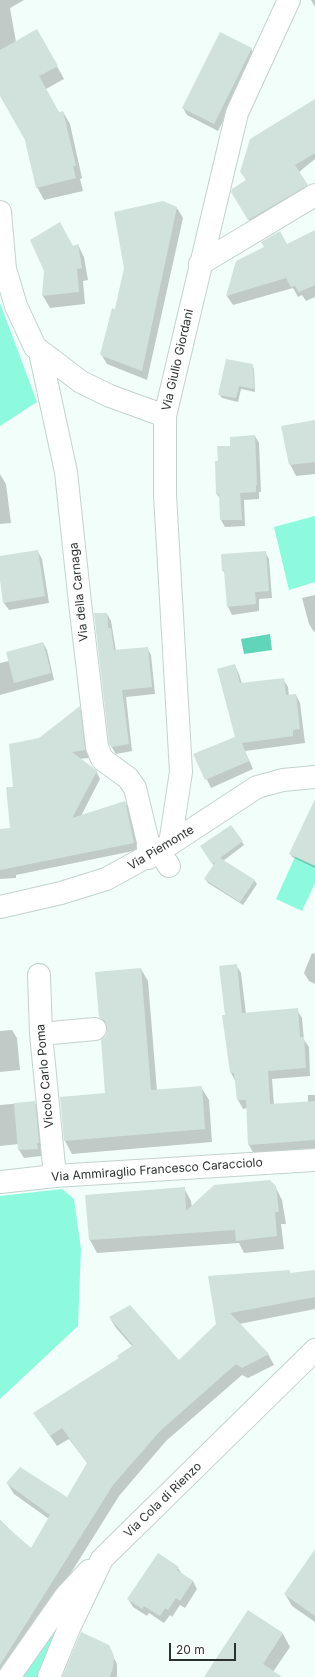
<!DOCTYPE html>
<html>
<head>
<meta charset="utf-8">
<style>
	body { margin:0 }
	#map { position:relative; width:315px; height:1677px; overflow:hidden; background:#f1fefa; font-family:Inter,sans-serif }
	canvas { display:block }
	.scale { position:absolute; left:169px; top:1643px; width:67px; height:18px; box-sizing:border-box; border:2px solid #2c3230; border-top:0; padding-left:5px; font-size:12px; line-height:14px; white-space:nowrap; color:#2c3230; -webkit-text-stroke:3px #fff; paint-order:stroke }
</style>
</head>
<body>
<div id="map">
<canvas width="315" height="1677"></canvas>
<div class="scale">20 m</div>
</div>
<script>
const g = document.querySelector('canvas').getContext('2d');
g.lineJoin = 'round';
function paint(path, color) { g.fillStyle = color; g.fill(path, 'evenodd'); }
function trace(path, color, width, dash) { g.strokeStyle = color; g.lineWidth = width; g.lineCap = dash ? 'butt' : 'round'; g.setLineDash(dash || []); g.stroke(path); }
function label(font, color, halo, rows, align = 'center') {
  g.font = font + ' Inter,sans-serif'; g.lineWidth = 3.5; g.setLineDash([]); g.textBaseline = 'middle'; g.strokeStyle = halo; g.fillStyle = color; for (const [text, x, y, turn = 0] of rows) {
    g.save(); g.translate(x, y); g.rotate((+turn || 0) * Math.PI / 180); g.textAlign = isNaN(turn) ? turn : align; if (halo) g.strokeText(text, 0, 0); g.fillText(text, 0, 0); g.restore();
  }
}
paint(new Path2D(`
	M0,303L37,402L0,426Z
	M315,516V582L289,590L274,527Z
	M309,826L315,828V883L302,911L276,899Z
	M62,1189L74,1199L81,1249L78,1326L0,1399V1196Z
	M81,1593L42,1677H19Z`), '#8dfade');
paint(new Path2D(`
	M270,634L272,650L244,654L241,639Z`), '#60d5b9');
paint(new Path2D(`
	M0,0H24L10,8L16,42L37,30L64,79L46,89L59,113L63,112L70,124L82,178L80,179L83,191L44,200L37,187L26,140L0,94Z
	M311,0H315V7Z
	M220,34L251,49L256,57L218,131L187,115L183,108Z
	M315,105V159L299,172L311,192L253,227L232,192L247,181Z
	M177,208L183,218L147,380L107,364L101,354L115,310Z
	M315,231V297L306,301L302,295L298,297L293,288L233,305L227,296Z
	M78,245L84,257L88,280L83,281L85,304L50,308L43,296L45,271L73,247Z
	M252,365L254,369L255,392L241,389L238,402L222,398L219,394Z
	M315,421V474L296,476L290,464Z
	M255,436L259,443L261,492H259V499L244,500L245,526L225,527L221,520L220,499L217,494L219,462L231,447Z
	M0,474L6,484L11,523L0,524Z
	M38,552L42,559L49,603L9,610L4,603L0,574V557Z
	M265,552L269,559L272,598L259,599V611L232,615L228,607L226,575L223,571Z
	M315,595V631L314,632L309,624L302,598Z
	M107,614L111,621L116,651L147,648L151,655L155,694L126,697L132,751L116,754L111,746Z
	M43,643L47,650L54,680L0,695V663L9,661Z
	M235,666L239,674L242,684L283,679L288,687L289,696L296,695L300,703L305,743L245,751L253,769L211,788L195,755L236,738Z
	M79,708L83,714L89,758L79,759L96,771L100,779L81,816L125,802L129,809L138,850L16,875V878L0,879V830L11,829L14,788L39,739Z
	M315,823V868L292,857L290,853Z
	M242,842L244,845L223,861L254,880L257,884L243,905L208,883L205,879L214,866L204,850Z
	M312,953L315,954V984L309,981L304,973Z
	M236,965L241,973L246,1014L297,1010L302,1018L304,1040L309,1047L310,1076L272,1079L274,1105L308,1103V1095H315V1149L254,1154L249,1145L247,1108L243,1109L238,1100L236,1082L231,1073L226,1016Z
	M141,969L148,981L157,1091L201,1087L209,1100L212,1142L72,1154L65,1141L106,1094L107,1030L100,1017Z
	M12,1030L17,1038L20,1070L0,1072V1031Z
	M34,1102L39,1109L43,1151H41V1156L24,1158L19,1150V1144L0,1146V1105Z
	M275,1186L282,1200L286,1224H281L284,1249L244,1253L239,1243L97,1253L90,1240L86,1196L184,1188L191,1201L192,1207Z
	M289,1271L291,1274L315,1271V1309L239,1324L268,1354L274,1365L248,1378L242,1375L166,1441L119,1496L6,1677H0V1520L31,1550L49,1519L14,1494L7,1483L67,1499L88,1464L69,1439L57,1446L34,1413L120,1359L133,1347L116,1328L110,1318L179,1361L217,1324L209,1277Z
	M315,1551V1622L292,1606L285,1594Z
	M178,1568L182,1574L193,1581L197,1589L185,1608L180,1605L172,1617L170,1615L164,1623L149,1613L147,1616L133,1607L128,1599Z
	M248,1612L283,1634L290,1647L273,1672L280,1677H206Z
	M108,1646L117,1664V1677H64Z`), '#0003');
paint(new Path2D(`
	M37,29L58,66L39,76L59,112L63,111L76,166H73L76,178L36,188L25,140L0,96V50Z
	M220,32L252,48L214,124L182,108Z
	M315,99V153L295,165L308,185L248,220L231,192L232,189L246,180L240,172L250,139Z
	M163,201L177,207L142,371L100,355L112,308L115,309L124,268L114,212Z
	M60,222L73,246L78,244L82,268L77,269L79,292L42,296L44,271L30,240Z
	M315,230V285L299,292L295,286L291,287L286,278L226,296L236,261L264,247L261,242L280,231L287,244Z
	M226,359L253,364L254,389L239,386L236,398L218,395Z
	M315,420V462L289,465L281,426Z
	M255,435L257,485H256V492L240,493L242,520H220L219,494H216L215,461H218L217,446H230V437Z
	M38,550L45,596L3,603L0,581V556Z
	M266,551L269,591L255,592L256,604L227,607L224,571H222L221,554Z
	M94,613H107L108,628H111L114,650L148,647L152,687L122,690L129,744L111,747L109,744Z
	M43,642L51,673L14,683L6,652Z
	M235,664L240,683L284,678L286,695L296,694L300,729L293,730V736L242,743L249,761L205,780L193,754L235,737L217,669Z
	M80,706L85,750L72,752L97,771L72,818L125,801L134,843L0,870V829L10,828L6,787H13L9,744L39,738Z
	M315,799V866L289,854Z
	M231,825L243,841L220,858L255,880L240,902L204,879L216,861L212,864L200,846Z
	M237,964L242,1013L298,1008L300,1037H304L306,1068L268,1071L270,1104L315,1101V1140L248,1145L246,1100H237L234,1073H230L222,1015H225L219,966Z
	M141,968L151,1090L202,1086L205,1129L64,1141L60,1097L105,1093L101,1040L106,1035L107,1028L105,1021L99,1017L95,972Z
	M35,1101L39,1143H37L38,1149L18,1150L14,1103Z
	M270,1180L276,1186L279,1212H275L277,1236L236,1241L235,1230L89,1240L85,1195L185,1187L186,1211L214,1185Z
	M290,1270V1273L315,1270V1297L230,1313L269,1354L242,1368L236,1364L160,1431L113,1485L0,1665V1521L31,1548L50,1515L6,1483L20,1467L67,1497L87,1463L62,1428L50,1436L33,1413L119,1358L117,1356L133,1345L109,1317L130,1305L179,1360L216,1324L208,1276Z
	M315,1549V1616L284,1594Z
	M158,1553L179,1567L177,1570L193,1581L180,1601L176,1598L168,1610L165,1608L160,1616L144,1606L142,1609L127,1599Z
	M248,1610L283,1633L263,1664L282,1677H204Z
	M81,1632L109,1645L114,1656L113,1667L110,1677H62Z`), '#d1e2dd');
const minor = new Path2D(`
	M0,212L5,269L16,306L35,347L81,382L110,396L165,416
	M200,264L315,195
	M40,352L66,472L80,603L97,747L102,759L128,778L135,788L148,842V858
	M170,844L181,772L165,495V416L237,113L289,0
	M159,851L169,866
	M0,907L61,893L106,879L170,844L257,787L283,780L315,777
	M39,975L41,1034L55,1176
	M41,1034L95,1029
	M9,1677L65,1597L89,1571
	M49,1677L69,1628L102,1559L315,1350`);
const major = new Path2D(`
	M0,1182L55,1176L315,1160`);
trace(minor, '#c2d3ce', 24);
trace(major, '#c2d3ce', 24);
trace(minor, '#fff', 22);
trace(major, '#fff', 22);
label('12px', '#2c3230', '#fff', [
	["Via Giulio Giordani",178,360,-77],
	["Via della Carnaga",79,592,-96],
	["Via Piemonte",161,848,-31],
	["Vicolo Carlo Poma",45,1076,-95],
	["Via Ammiraglio Francesco Caracciolo",157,1170,-4],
	["Via Cola di Rienzo",163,1500,-44]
]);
</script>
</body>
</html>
